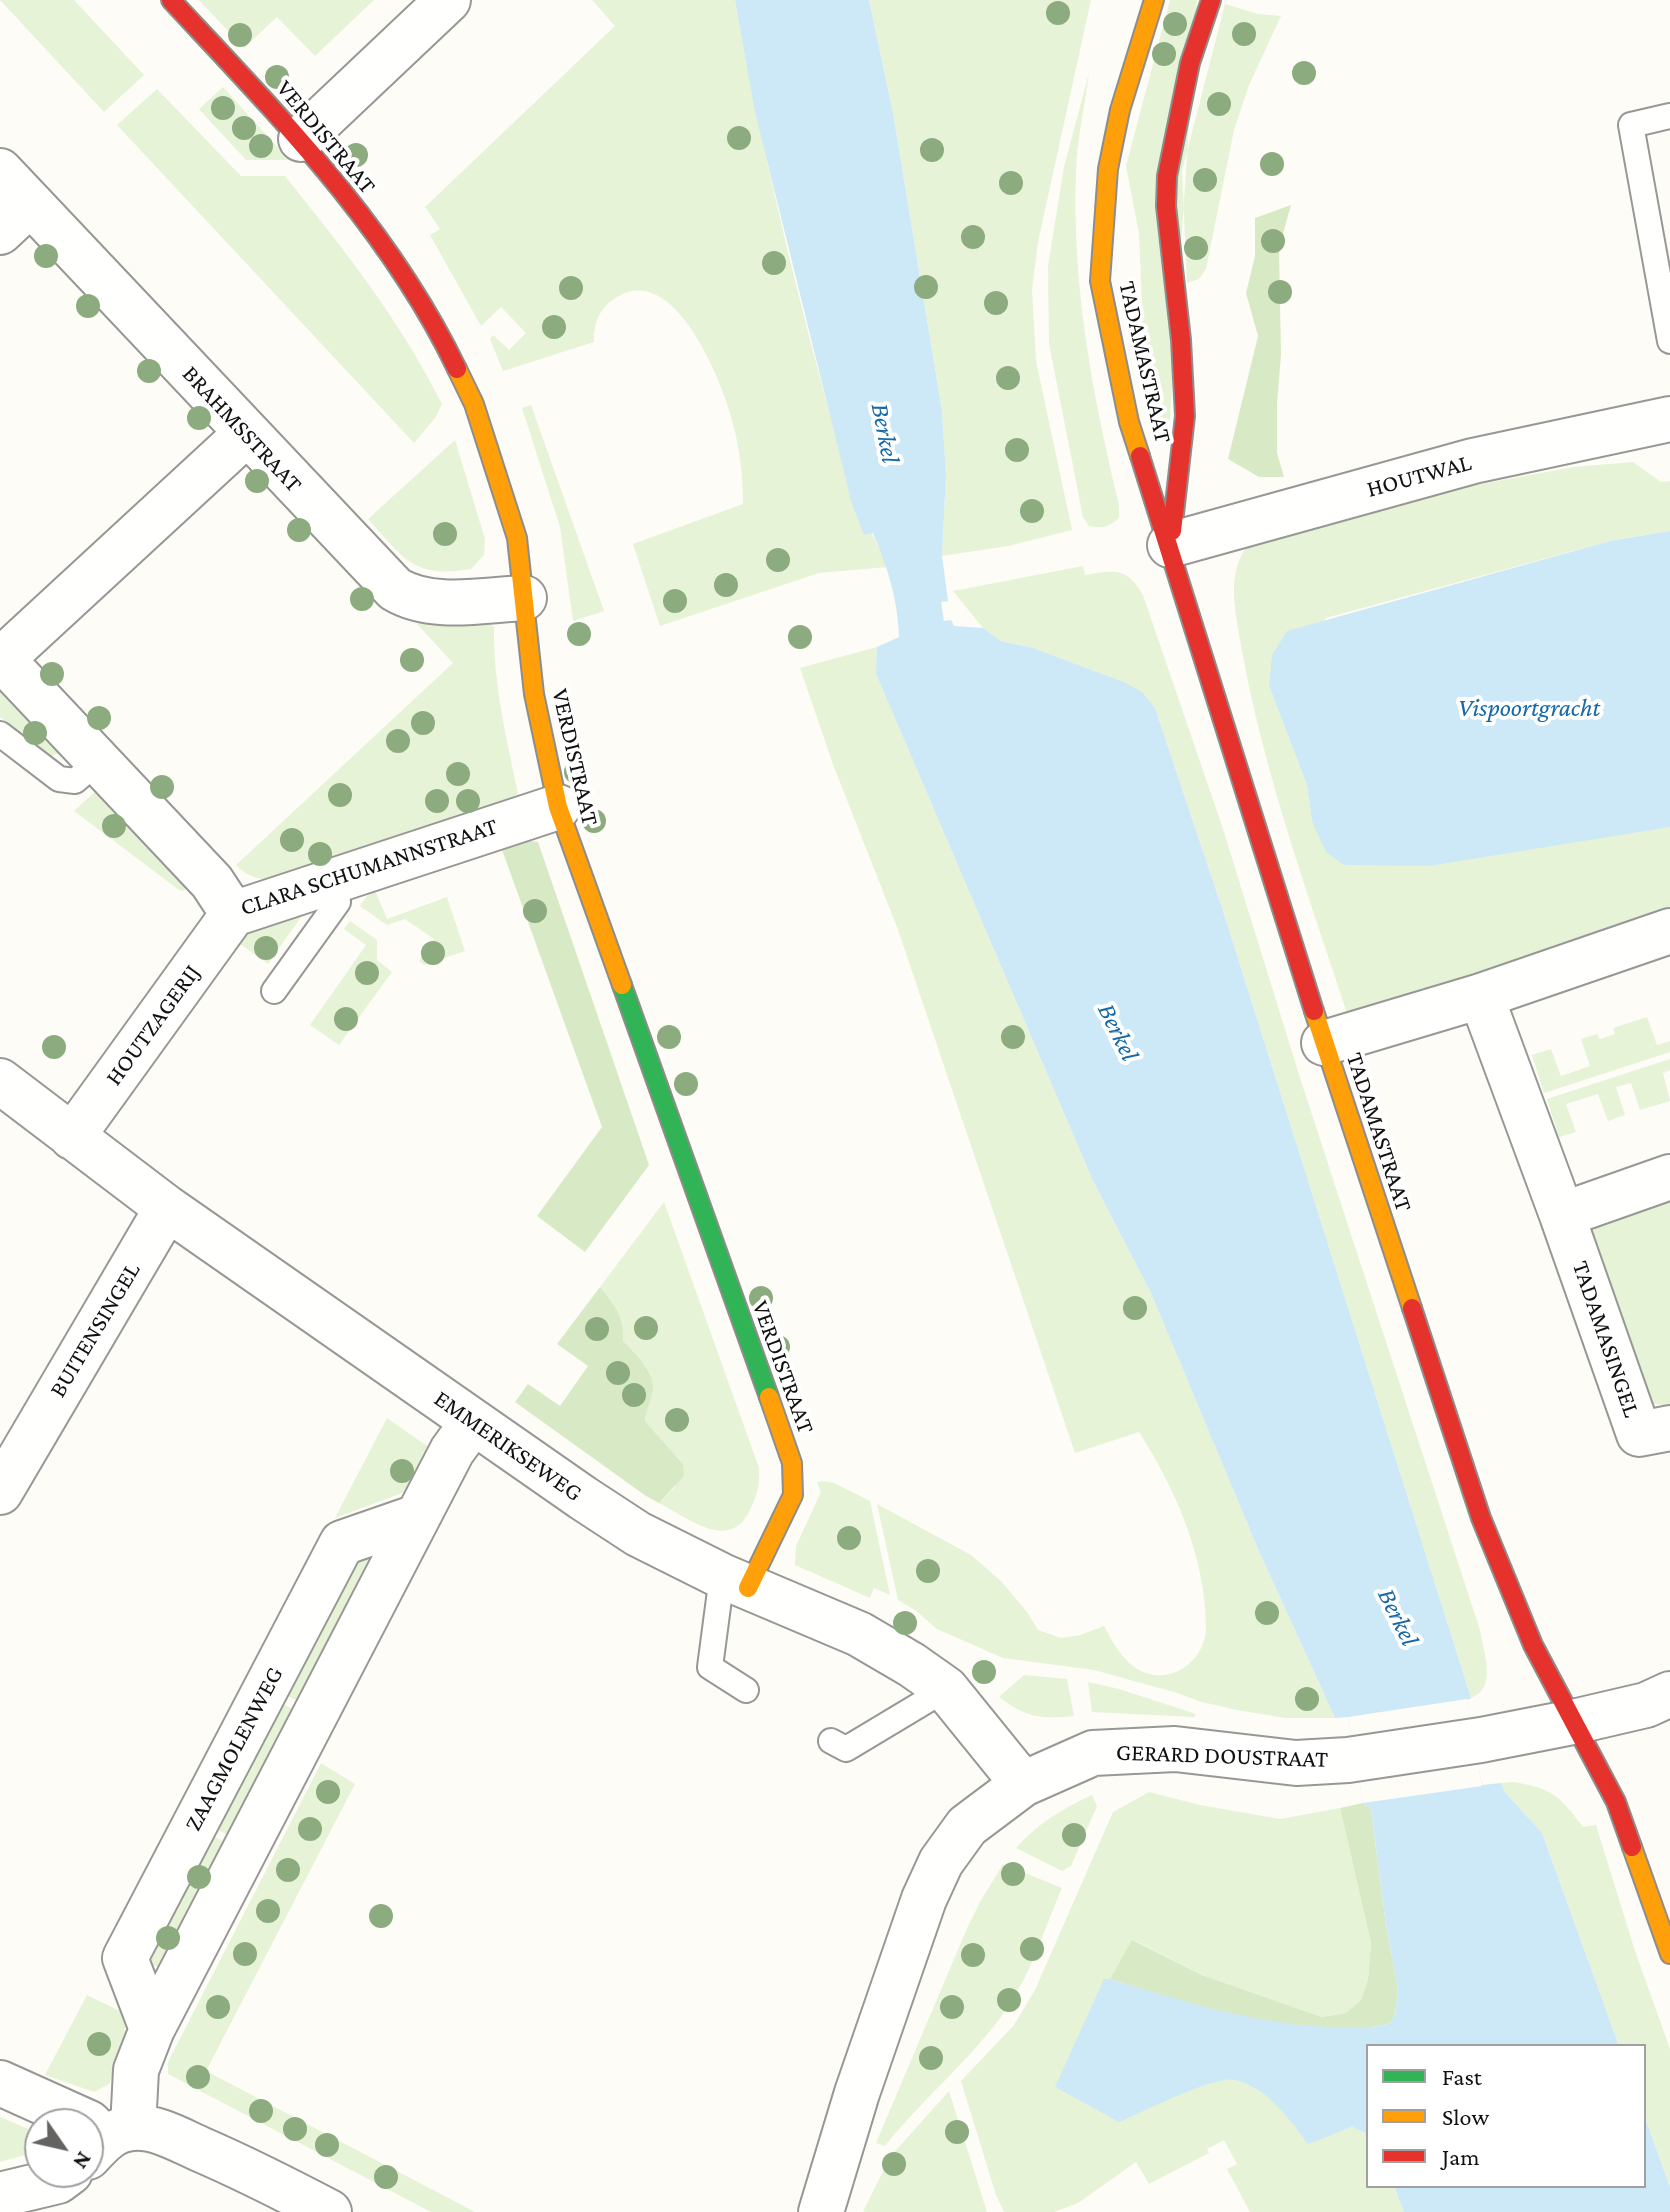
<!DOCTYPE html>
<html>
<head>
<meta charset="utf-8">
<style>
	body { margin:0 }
	#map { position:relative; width:1670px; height:2212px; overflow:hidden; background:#fdfcf7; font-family:"Crimson Pro",serif }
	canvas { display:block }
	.legend { position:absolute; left:1366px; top:2044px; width:280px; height:144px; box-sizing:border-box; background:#fff; border:2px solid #a0a0a0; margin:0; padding:10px 14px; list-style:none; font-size:24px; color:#111 }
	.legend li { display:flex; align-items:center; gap:16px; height:40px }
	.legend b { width:40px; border:2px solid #a0a0a0 }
	.north { position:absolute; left:24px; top:2108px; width:80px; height:80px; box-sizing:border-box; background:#fff; border:2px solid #a0a0a0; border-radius:50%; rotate:124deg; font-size:22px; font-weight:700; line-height:32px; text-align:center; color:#111 }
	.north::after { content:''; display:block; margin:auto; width:28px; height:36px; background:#646362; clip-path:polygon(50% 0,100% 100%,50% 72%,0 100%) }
</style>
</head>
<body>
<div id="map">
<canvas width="1670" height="2212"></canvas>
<ul class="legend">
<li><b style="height:10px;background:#30b455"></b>Fast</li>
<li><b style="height:10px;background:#ff9f0a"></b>Slow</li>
<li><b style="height:10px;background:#e5322d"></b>Jam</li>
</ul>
<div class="north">N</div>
</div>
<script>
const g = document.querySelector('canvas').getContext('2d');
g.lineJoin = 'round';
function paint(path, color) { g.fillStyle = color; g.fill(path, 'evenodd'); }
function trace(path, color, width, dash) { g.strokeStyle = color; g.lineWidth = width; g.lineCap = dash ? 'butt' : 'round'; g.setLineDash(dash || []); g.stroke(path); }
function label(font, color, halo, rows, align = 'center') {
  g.font = font + ' "Crimson Pro",serif'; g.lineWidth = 8; g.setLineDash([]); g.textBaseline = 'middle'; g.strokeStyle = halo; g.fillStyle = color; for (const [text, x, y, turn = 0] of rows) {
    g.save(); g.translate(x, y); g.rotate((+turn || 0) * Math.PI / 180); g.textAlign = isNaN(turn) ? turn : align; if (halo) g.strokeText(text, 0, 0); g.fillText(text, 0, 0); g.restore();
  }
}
paint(new Path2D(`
	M0,0H74L144,75L104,112Z
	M199,0H374L315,56L277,17L244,48Z
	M592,0H735C767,181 813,359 864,535L872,533L888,567L819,573L660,626L633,544L743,504C743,477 740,450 733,424C723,382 673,257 614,299C599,309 593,324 594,342L503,371L490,339L493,335L509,350L526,333L501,307L481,326L430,235L440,229L425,207L615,26Z
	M869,0H1091L1038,242L1032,290L1036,361L1072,530L1008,546L942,556L946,474L942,411L893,113Z
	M1170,0H1197L1169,433L1159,435L1144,352L1139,234L1126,166Z
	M1225,4L1258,14L1281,16L1249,85L1234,130L1206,269L1199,279L1187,283L1182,171Z
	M1089,73C1085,105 1077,139 1076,171C1072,288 1092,392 1119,505V518C1109,527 1102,529 1089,526L1083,517L1049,344L1048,266L1064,167Z
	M223,87L289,160H246L199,109Z
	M157,89L241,176H285C345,251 398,317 442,404L435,418L414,443L117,125Z
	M531,405L604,611L573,621L560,527L522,408Z
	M455,440L485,539L484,555L471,569C412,579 403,557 368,519Z
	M1633,462L1661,482L1670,481V531L1610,541L1326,618L1269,686L1307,785L1312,821L1634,832L1670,827V907L1349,1019C1309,897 1265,777 1242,651C1238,625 1228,587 1239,561C1251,533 1268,530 1294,519L1573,467Z
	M1083,566L1085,575C1114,570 1127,567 1143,595L1223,829L1301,1081L1480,1630C1483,1651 1498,1688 1471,1698L1223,911L1155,708L1124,682L1033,648L1001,641L983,628L953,591Z
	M428,620L485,622L494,627C493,684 507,739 518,794L506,801L276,879C258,880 248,877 236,865L453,663L417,624Z
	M877,647L876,674L1093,1181L1151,1293L1258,1549L1335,1718H1285L1237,1710L1202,1702L1174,1692L1094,1670L1003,1658L937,1629L915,1610L898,1600L877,1504L971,1555L1002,1582L1027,1612L1038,1630L1061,1638L1080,1635L1104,1626C1111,1639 1120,1656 1133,1666C1164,1690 1206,1664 1206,1627C1205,1556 1176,1490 1139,1432L1075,1453L897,927L834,767L800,668Z
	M0,683L65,752L50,756L0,717Z
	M99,788L188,885L183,891L179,890L74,811Z
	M375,890L387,919L447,897L465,951L424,965L419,961L434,939L405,919L387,925L360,906L370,892Z
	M299,914L301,917L268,964L233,939L237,935Z
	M350,921L377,940V960L392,972L339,1045L310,1025L366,945L344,929Z
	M1647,1017L1657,1045L1670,1041V1052L1544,1093L1532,1055L1551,1049L1561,1076L1590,1066L1581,1039L1597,1034L1600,1039L1615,1034L1613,1028Z
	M1670,1059V1070L1663,1073L1670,1101L1640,1110L1631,1083L1616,1087L1625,1115L1608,1121L1598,1094L1566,1104L1576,1132L1559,1137L1547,1099Z
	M1670,1193V1406L1654,1404L1645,1391L1585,1222Z
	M664,1202L759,1468C760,1484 757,1496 750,1510C730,1553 688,1518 659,1503L675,1487L683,1464L645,1421C646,1410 652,1400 653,1389C655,1372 635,1352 623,1341C625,1317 615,1305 600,1287Z
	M387,1418L433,1450L410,1490L335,1518Z
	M824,1481L834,1483L870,1501L890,1595L874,1588L870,1598L795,1565L796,1546L821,1492L817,1482Z
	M357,1545L380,1557L303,1704L281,1692Z
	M1024,1675L1067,1679L1074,1716C1040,1719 1027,1718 999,1697Z
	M1088,1682L1119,1689L1196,1714L1194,1717L1092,1712Z
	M276,1700L298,1712L233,1838L211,1826Z
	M321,1763L355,1784L206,2071L475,2212H431L168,2074V2062Z
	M1513,1782C1552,1788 1560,1796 1583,1827L1596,1825L1635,1951L1670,2049V2187L1644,2115V2046H1619L1542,1833L1504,1791L1501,1783Z
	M1149,1792L1200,1805L1280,1819L1340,1808L1371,1943L1368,1979L1361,2000L1346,2013L1322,2017L1202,1975L1133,1940L1110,1979H1104L1214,2081C1220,2081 1228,2079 1234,2080C1265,2084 1290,2120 1308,2143L1352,2127L1368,2134V2186H1394L1404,2212H1250L1227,2169L1237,2164L1224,2140L1207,2149L1209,2153L1149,2184L1136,2162L1078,2203L1054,2212H1004L996,2195L961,2081L1014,2025L1035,1990L1113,1812Z
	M1092,1795L1097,1806L1071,1866L1062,1871L1016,1848C1037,1824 1063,1808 1092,1795Z
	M207,1833L230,1845L165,1971L142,1959Z
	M1003,1864L1062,1888C1045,1927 1032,1971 1008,2007C973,2058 923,2098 885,2146L876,2143L968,1926L980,1902Z
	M87,1995L124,2013L128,2022L124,2030L131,2033L109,2084L94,2092L45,2075Z
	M949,2091L987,2212H863L890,2157Z
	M0,2117L28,2129L40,2124V2164L25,2155L0,2162Z`), '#e7f3d7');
paint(new Path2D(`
	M1291,205L1279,248L1281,354L1277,404V453L1284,477H1259L1228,459L1258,336L1246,293L1255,256V218Z
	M530,841L538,842L649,1165L585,1252L537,1216L602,1127L501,847Z
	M600,1287C615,1305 625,1317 623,1341C635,1352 655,1373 653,1389C652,1400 646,1410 645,1421L683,1464L684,1476L659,1503L646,1496L515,1402L528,1384L560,1406L588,1366L557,1344Z
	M1363,1803L1371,1809L1386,1925L1398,1989L1395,2014L1391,2023C1313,2045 1185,2003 1110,1979L1132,1940L1202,1975L1322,2017L1346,2013L1361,2000L1368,1979L1371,1943L1340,1808Z`), '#d8eac5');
paint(new Path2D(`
	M735,0H869L893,113L942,411L946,474L942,556L948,601L941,602L944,621L951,620L954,626L983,628L1001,641L1033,648L1124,682L1142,692L1155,708L1223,911L1471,1698L1467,1700L1482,1785L1501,1783L1504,1791L1542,1833L1619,2046H1368V2134L1352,2127L1308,2144C1290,2120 1265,2085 1234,2080C1212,2076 1143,2112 1119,2122L1055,2087L1104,1979H1110C1182,2001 1253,2024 1329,2027C1349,2028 1371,2029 1391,2023L1395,2014L1398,1989L1386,1925L1371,1809L1363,1803L1348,1717L1335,1718L1258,1549L1151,1293L1093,1181L876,674L877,647L899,637C898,601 888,568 873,533L864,535L852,504L755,112Z
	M1670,531V827L1429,866L1344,865L1326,852L1312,821L1307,785L1269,686L1272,655L1287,631L1610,541Z
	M1644,2115L1670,2187V2212H1404L1394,2186H1644Z`), '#cde8f7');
paint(new Path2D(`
	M1467,1699L1482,1786L1363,1803L1348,1717Z`), '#fdfcf7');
const lane = new Path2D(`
	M1670,116L1631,125L1670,341
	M0,734L59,779L75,781L98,761
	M274,991L338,902L331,881
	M722,1576L710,1667L746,1690
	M831,1741L846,1749L946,1689`);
const street = new Path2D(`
	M301,139L448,0
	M0,171L395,589C431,611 483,600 524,598
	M0,232L30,204
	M1170,545L1473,461L1670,419
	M0,657L212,882L233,914L558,807
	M2,659L246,434
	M1481,996L1562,1215
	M1324,1043L1481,996L1670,931
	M0,1081L167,1208L583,1498L638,1534L722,1576L859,1634L912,1665L946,1689L1023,1784
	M72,1137L233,914
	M1670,1177L1562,1215L1639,1434L1670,1428
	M0,1492L167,1208
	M152,2029L125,1958L342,1543L417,1517
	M0,2083L89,2123L104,2139
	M133,2128L136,2070L152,2029L452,1451L473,1422
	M88,2157C101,2143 113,2129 133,2128C157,2126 181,2141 202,2150C246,2169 287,2190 329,2212
	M0,2195L58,2181L70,2172
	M821,2212L857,2093L924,1899L941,1862L967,1826L1023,1784L1093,1753L1175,1749L1296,1763L1348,1760L1481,1740L1573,1722L1646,1705L1670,1694`);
const fast = new Path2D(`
	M622,985L769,1397`);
const slow = new Path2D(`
	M457,369L474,404L517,538L534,694L558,807L622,985
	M1140,456L1129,422L1100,281L1108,169L1120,110L1154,0
	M1314,1011L1412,1308
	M748,1588L793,1495L792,1463L769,1397
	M1632,1847L1670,1954`);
const jam = new Path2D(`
	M171,0C277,114 389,227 457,369
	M1140,456L1314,1011
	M1172,531L1185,416L1181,340L1166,206L1167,176L1190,63L1211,0
	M1412,1308L1481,1518L1533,1645L1616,1802L1632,1847`);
trace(lane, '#979795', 28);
trace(street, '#979795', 48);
trace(fast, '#8e8d8b', 22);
trace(slow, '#8e8d8b', 22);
trace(jam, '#8e8d8b', 22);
trace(lane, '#fffffe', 24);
trace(street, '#fffffe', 44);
trace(fast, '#30b455', 18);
trace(slow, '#ff9f0a', 18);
trace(jam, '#e5322d', 18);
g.fillStyle = '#8cac80';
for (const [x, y] of [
	[1058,13],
	[1175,24],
	[1244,34],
	[240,35],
	[1164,54],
	[1304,73],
	[277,77],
	[1219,104],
	[223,108],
	[244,128],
	[739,138],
	[261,146],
	[932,150],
	[356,155],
	[1272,164],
	[1205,180],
	[1011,183],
	[973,237],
	[1273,241],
	[1196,248],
	[46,256],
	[774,263],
	[926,287],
	[571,288],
	[1280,292],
	[996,303],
	[88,306],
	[554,327],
	[149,371],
	[1008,378],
	[199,418],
	[1017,450],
	[257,481],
	[1032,511],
	[299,530],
	[445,534],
	[778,560],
	[726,585],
	[362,599],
	[675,601],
	[579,634],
	[800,637],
	[412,660],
	[52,674],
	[99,718],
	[423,723],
	[35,733],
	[398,741],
	[576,772],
	[458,774],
	[162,787],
	[340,795],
	[437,801],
	[468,801],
	[594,821],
	[114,826],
	[292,840],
	[320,854],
	[535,911],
	[266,948],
	[433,953],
	[367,973],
	[346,1019],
	[669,1037],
	[1013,1037],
	[54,1047],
	[686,1084],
	[761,1298],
	[1135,1308],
	[646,1328],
	[597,1329],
	[778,1347],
	[618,1373],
	[634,1395],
	[677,1420],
	[402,1471],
	[849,1538],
	[928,1571],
	[1267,1613],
	[905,1623],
	[984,1672],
	[1307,1699],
	[328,1792],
	[310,1829],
	[1074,1835],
	[288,1870],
	[1013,1874],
	[199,1877],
	[268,1911],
	[381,1916],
	[168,1938],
	[1032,1949],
	[245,1954],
	[973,1955],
	[1009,2000],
	[218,2007],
	[952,2007],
	[99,2044],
	[931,2058],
	[198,2077],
	[261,2111],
	[295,2129],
	[957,2132],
	[327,2145],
	[894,2164],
	[386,2177]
]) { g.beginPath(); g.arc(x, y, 12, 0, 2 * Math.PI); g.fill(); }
label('24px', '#111', '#fff', [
	["VERDISTRAAT",326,137,50],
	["TADAMASTRAAT",1145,362,77],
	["BRAHMSSTRAAT",242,429,47],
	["HOUTWAL",1419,476,-15],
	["VERDISTRAAT",575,757,77],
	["CLARA SCHUMANNSTRAAT",369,867,-18],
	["HOUTZAGERIJ",153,1025,-54],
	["TADAMASTRAAT",1379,1132,72],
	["BUITENSINGEL",95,1330,-59],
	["TADAMASINGEL",1606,1339,71],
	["VERDISTRAAT",783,1367,70],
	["EMMERIKSEWEG",508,1446,35],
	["ZAAGMOLENWEG",234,1749,-62],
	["GERARD DOUSTRAAT",1222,1756,2]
]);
label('italic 26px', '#1768a6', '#fff', [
	["Berkel",885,433,79],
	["Vispoortgracht",1529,708],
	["Berkel",1118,1032,64],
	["Berkel",1398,1617,64]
]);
</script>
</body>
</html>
